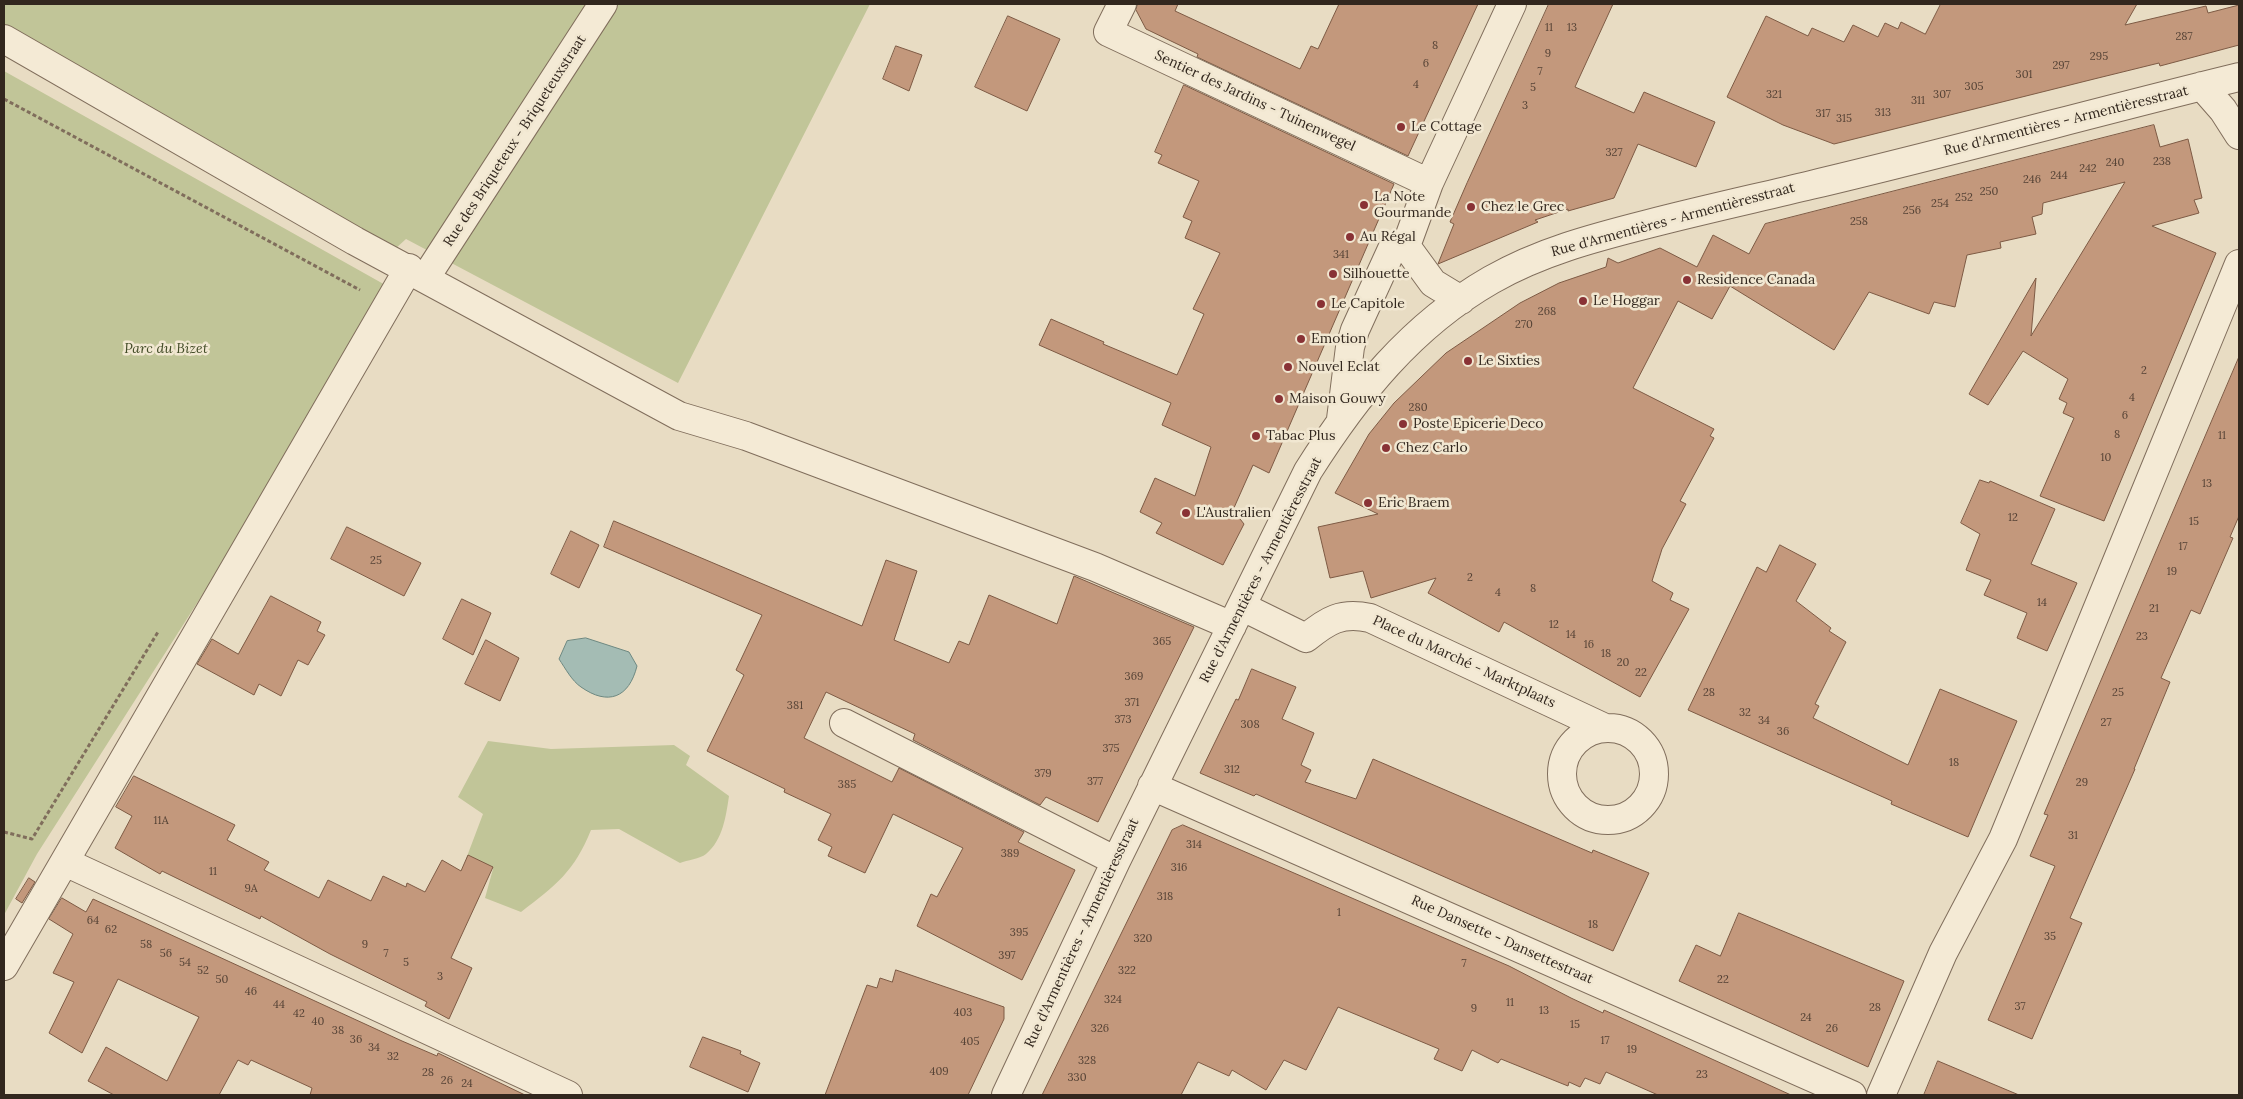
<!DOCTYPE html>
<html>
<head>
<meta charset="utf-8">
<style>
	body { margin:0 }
	#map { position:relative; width:2243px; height:1099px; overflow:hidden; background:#e8dcc3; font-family:Lora,serif }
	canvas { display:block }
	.frame { position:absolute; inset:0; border:5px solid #32271e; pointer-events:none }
</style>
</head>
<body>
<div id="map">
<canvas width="2243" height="1099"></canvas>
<div class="frame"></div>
</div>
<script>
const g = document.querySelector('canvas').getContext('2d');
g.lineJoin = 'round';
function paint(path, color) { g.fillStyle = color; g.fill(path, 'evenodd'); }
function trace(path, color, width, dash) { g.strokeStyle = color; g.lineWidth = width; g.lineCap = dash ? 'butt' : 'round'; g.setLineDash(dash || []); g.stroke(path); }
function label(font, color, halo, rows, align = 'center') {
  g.font = font + ' Lora,serif'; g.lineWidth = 5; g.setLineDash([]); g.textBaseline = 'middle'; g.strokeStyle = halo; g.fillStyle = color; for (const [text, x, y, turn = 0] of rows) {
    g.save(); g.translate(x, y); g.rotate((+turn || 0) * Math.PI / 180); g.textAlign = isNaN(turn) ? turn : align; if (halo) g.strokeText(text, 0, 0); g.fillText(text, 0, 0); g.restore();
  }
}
paint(new Path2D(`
	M4,4H870L678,383L406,239L395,249L4,25Z
	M4,71L396,291L37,854L4,915Z
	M488,741L551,749L674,745L690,756L686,765L729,796C726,816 723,840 706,854C700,859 687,860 680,863L619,829L591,830C574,872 556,885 521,912L485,898L493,869L466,859L483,814L458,797Z`), '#c1c598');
const water = new Path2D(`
	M586,638L629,652L637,666C629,698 608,706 581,687C572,681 565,668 559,659L567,641Z`);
paint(water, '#a4bcb4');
trace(water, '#6d8881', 1);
const building = new Path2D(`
	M1138,4H1178L1175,11L1300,69L1311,46L1318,49L1339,4H1478L1408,156L1197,57L1198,54L1146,29L1136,10Z
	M1549,4H1613L1575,87L1634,113L1644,92L1715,122L1696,167L1638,144L1614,198L1568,211V209L1535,220L1538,222L1438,264L1454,224L1450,222L1467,183Z
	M1941,4H2137L2125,25L2206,6L2208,13L2239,5V45L2160,66L2159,63L2094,79L1834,144L1783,125L1727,97L1766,16L1808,36L1812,28L1844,42L1853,25L1878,37L1885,23L1898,29L1901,22L1925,34Z
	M1008,16L1060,39L1027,111L975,87Z
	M896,46L922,55L909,91L883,79Z
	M1184,85L1394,184L1269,473L1253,465L1233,510L1244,524L1223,565L1156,533L1162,523L1140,512L1155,478L1195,496L1211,447L1162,425L1171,403L1039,345L1051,319L1104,342L1103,344L1177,375L1204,314L1193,309L1220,253L1185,238L1192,221L1183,217L1199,181L1158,163L1162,155L1155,152Z
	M2154,125L2160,147L2188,139L2202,198L2194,200L2199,213L2152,226L2216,253L2104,521L2040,496L2074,418L2063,413L2067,403L2059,399L2068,379L2023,351L1988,405L1969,394L2036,278L2031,336L2125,182L2043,203L2042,214L2032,217L2036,234L2000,242L2001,248L1967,255L1955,307L1934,302L1929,314L1869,292L1834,350L1730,286L1712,319L1678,301L1633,388L1714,429L1710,436L1714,438L1680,501L1686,504L1662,549L1652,581L1673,593L1670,600L1689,609L1640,697L1504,622L1499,632L1428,593L1436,578L1371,598L1363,571L1330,578L1318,527L1378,514L1335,493L1369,434L1394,403L1446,353L1520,303L1559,283L1606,267L1608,258L1618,263L1660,248L1697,267L1713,235L1749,254L1765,224Z
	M2239,357V516L2230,537L2233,538L2200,614L2191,610L2161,678L2170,682L2134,769H2135L2070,918L2082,923L2032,1039L1988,1020L2055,866L2030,856L2048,815L2044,814L2064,767Z
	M1980,480L1989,483L1990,481L2055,509L2031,564L2077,583L2047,651L2017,638L2027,613L1984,595L1991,580L1966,570L1980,534L1961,523Z
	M614,521L862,626L886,560L917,571L894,640L949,663L959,641L969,645L989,595L1057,624L1074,576L1194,627L1098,822L1046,797L1040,805L913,740L915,734L826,692L804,738L892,782L899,768L1024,832L1018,842L1075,870L1022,980L917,926L931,894L937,897L963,848L893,814L865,873L828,856L832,847L818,840L831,814L784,792L785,789L707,751L744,675L736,670L762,615L604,547Z
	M347,527L421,563L404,596L331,559Z
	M571,531L599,545L579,588L551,574Z
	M1780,545L1816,564L1796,601L1831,628L1829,631L1846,642L1815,704L1819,706L1813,718L1908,765L1940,689L2017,721L1968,837L1891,804L1892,801L1688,710L1757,567L1766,572Z
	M271,596L321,622L317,631L325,635L308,665L298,660L281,696L259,684L254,695L197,664L212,639L238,654Z
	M462,599L491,613L473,655L443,639Z
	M486,640L519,658L500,701L465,684Z
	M1252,669L1296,687L1282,719L1314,733L1301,765L1311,770L1305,782L1356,799L1373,759L1592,853L1593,850L1649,873L1613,951L1256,794L1254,796L1200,773L1236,699L1238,700Z
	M134,776L235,825L227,840L269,862L264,870L319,898L328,880L371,901L383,876L406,887L407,883L425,892L442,860L461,871L468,855L493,867L451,958L472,968L449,1019L425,1006L427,1002L330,954L261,916L260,919L162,871L160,874L115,848L132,816L116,807Z
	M1183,825L1509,966L1571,998L1603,1013L1604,1010L1791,1095H1658L1606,1072L1600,1084L1585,1078L1580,1087L1569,1082L1568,1086L1501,1059L1498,1063L1472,1050L1462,1071L1434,1059L1439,1049L1338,1007L1306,1070L1284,1060L1266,1090L1232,1070L1229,1076L1198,1062L1181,1095H1042L1172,830Z
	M29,878L35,882L22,903L16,899Z
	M62,898L86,912L93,899L402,1041L437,1056L438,1053L525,1095H310L312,1088L251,1060L248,1065L238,1060L219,1095H114L88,1081L106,1047L167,1081L199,1017L118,979L82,1053L49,1033L74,982L53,973L73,934L49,919Z
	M1739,913L1904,981L1868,1067L1679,981L1696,945L1720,956Z
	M896,970L1004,1007V1019L968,1095H825L867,985L877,988L880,978L892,982Z
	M703,1037L741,1051L740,1054L760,1063L748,1092L690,1067Z
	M1938,1061L2019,1095H1924Z`);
paint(building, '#c3987c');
trace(building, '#7d5a44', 1);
const minor = new Path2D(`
	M1122,4L1108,32L1429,183
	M4,39L355,241L679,416L746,436L1095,567L1232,626
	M2202,86L2223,110L2239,135
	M1406,246L1429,183L1512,4
	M1406,246L1433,283L1461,300
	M426,277L603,4
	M1341,419L1350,347L1355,330L1392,249L1406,246
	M1243,607L1306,638C1328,620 1341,612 1370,618L1605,728
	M844,723L1116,861
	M1562 774a46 46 0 1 1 92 0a46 46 0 1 1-92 0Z
	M1152,786L1852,1095
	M65,862L568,1095
	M4,966L409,268
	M1006,1095L1116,861L1308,471C1356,395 1411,326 1491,280C1540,252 1593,238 1648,224C1702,210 1757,198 1811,185C1955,151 2096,112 2239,77
	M1881,1095L1943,953L2003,839L2239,264`);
trace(minor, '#806e5c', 30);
trace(new Path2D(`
	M4,99L360,290
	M4,832L32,839L158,632`), '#806e5c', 3, [4, 2.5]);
trace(minor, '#f4ead5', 28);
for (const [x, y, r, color] of [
	[1401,127,5,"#893235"],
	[1364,205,5,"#893235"],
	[1471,207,5,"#893235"],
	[1350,237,5,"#893235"],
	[1333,274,5,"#893235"],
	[1687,280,5,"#893235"],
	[1583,301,5,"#893235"],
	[1321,304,5,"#893235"],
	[1301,339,5,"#893235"],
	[1468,361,5,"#893235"],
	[1288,367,5,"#893235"],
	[1279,399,5,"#893235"],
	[1403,424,5,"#893235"],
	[1256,436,5,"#893235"],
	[1386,448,5,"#893235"],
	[1368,503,5,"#893235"],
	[1186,513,5,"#893235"]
]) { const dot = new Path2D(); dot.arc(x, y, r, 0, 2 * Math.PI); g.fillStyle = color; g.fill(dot); trace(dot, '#f1e7d1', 2); }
label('11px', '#564336', null, [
	["11",1549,28],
	["13",1572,28],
	["287",2184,37],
	["8",1435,46],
	["9",1548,54],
	["295",2099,57],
	["6",1426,64],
	["297",2061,66],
	["7",1540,72],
	["301",2024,75],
	["4",1416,85],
	["305",1974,87],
	["5",1533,88],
	["321",1774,95],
	["307",1942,95],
	["311",1918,101],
	["3",1525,106],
	["313",1883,113],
	["317",1823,114],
	["315",1844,119],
	["327",1614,153],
	["238",2162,162],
	["240",2115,163],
	["242",2088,169],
	["244",2059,176],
	["246",2032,180],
	["250",1989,192],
	["252",1964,198],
	["254",1940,204],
	["256",1912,211],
	["258",1859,222],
	["341",1341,255],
	["268",1547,312],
	["270",1524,325],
	["2",2144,371],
	["4",2132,398],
	["280",1418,408],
	["6",2125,416],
	["8",2117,435],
	["11",2222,436],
	["10",2106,458],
	["13",2207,484],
	["12",2013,518],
	["15",2194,522],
	["17",2183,547],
	["25",376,561],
	["19",2172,572],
	["2",1470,578],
	["8",1533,589],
	["4",1498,593],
	["14",2042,603],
	["21",2154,609],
	["12",1554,625],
	["14",1571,635],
	["23",2142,637],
	["365",1162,642],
	["16",1589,645],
	["18",1606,654],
	["20",1623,663],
	["22",1641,673],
	["369",1134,677],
	["28",1709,693],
	["25",2118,693],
	["371",1132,703],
	["381",795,706],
	["32",1745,713],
	["373",1123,720],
	["34",1764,721],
	["27",2106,723],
	["308",1250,725],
	["36",1783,732],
	["375",1111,749],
	["18",1954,763],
	["312",1232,770],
	["379",1043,774],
	["377",1095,782],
	["29",2082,783],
	["385",847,785],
	["11A",161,821],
	["31",2073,836],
	["314",1194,845],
	["389",1010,854],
	["316",1179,868],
	["11",213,872],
	["9A",251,889],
	["318",1165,897],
	["1",1339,913],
	["64",93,921],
	["18",1593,925],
	["62",111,930],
	["395",1019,933],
	["35",2050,937],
	["320",1143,939],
	["58",146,945],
	["9",365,945],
	["56",166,954],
	["7",386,954],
	["397",1007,956],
	["54",185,963],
	["5",406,963],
	["7",1464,964],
	["52",203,971],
	["322",1127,971],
	["3",440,977],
	["50",222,980],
	["22",1723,980],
	["46",251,992],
	["324",1113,1000],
	["11",1510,1003],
	["44",279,1005],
	["37",2020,1007],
	["28",1875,1008],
	["9",1474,1009],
	["13",1544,1011],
	["403",963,1013],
	["42",299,1014],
	["24",1806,1018],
	["40",318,1022],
	["15",1575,1025],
	["326",1100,1029],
	["26",1832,1029],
	["38",338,1031],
	["36",356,1040],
	["17",1605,1041],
	["405",970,1042],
	["34",374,1048],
	["19",1632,1050],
	["32",393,1057],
	["328",1087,1061],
	["409",939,1072],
	["28",428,1073],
	["23",1702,1075],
	["330",1077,1078],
	["26",447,1081],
	["24",467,1084]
]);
label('14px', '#32271e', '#f1e7d1', [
	["Sentier des Jardins - Tuinenwegel",1255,101,25],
	["Rue d'Armentières - Armentièresstraat",2066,121,-14],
	["Rue des Briqueteux - Briqueteuxstraat",515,141,-57],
	["Rue d'Armentières - Armentièresstraat",1673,220,-15],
	["Rue d'Armentières - Armentièresstraat",1261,570,-63],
	["Place du Marché - Marktplaats",1464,662,25],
	["Rue d'Armentières - Armentièresstraat",1082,933,-65],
	["Rue Dansette - Dansettestraat",1502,940,24]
]);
label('14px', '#32271e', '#f1e7d1', [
	["Le Cottage",1411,127],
	["La Note",1374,197],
	["Gourmande",1374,213],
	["Chez le Grec",1481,207],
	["Au Régal",1360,237],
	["Silhouette",1343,274],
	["Residence Canada",1697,280],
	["Le Hoggar",1593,301],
	["Le Capitole",1331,304],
	["Emotion",1311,339],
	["Le Sixties",1478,361],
	["Nouvel Eclat",1298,367],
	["Maison Gouwy",1289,399],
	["Poste Epicerie Deco",1413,424],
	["Tabac Plus",1266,436],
	["Chez Carlo",1396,448],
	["Eric Braem",1378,503],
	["L'Australien",1196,513]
], 'left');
label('italic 14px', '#434c27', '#f1e7d1', [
	["Parc du Bizet",166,349]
]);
</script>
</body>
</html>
